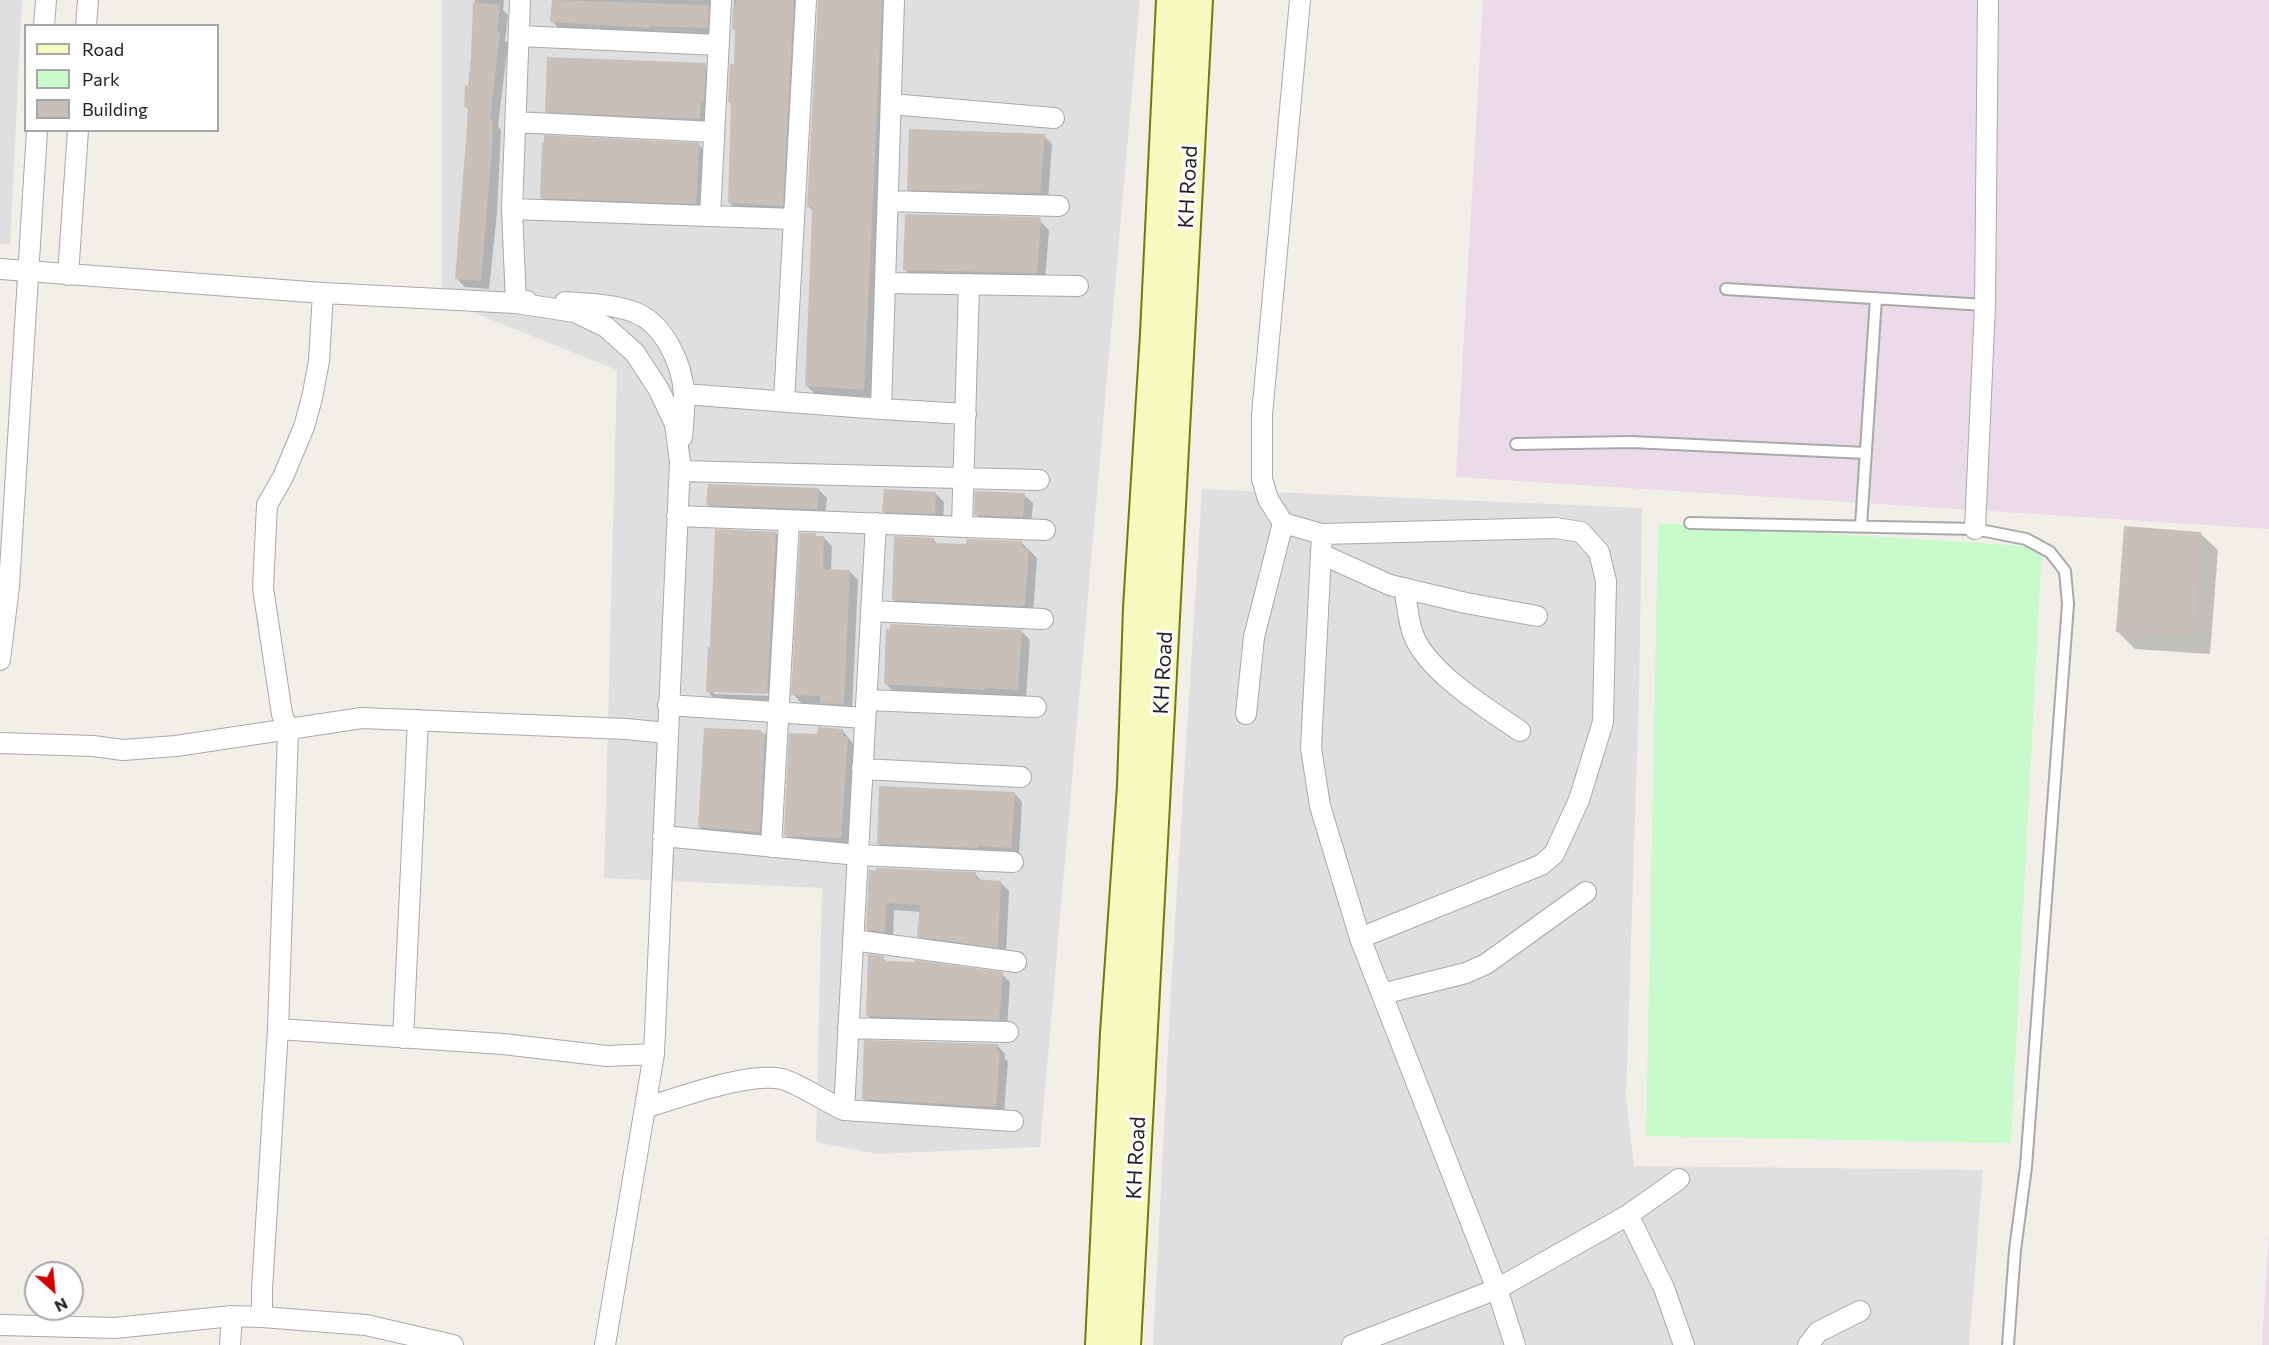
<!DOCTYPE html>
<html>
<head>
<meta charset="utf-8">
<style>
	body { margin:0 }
	#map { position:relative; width:2269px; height:1345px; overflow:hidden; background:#f2efe9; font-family:Commissioner,sans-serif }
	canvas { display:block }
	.legend { position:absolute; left:24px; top:24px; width:195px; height:108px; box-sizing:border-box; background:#fff; border:2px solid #a7a7a7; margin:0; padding:8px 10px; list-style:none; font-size:18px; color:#222 }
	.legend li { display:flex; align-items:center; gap:12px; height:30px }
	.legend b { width:30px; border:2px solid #a7a7a7 }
	.north { position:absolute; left:24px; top:1261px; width:60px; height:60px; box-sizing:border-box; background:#fff; border:2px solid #a7a7a7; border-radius:50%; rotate:153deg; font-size:16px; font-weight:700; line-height:24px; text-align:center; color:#222 }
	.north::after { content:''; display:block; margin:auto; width:21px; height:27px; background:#d40000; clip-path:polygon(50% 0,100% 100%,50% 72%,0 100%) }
</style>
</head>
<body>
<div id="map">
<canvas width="2269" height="1345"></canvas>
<ul class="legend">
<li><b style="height:8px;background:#f7fabf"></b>Road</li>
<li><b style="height:16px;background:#c8facc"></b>Park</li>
<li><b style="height:16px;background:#c7bfb8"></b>Building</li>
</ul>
<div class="north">N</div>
</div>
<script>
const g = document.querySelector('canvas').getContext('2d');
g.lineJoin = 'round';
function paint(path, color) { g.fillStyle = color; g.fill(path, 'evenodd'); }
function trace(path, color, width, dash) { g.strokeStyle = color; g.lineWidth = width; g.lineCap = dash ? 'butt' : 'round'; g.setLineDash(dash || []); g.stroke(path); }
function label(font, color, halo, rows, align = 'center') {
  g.font = font + ' Commissioner,sans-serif'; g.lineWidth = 6; g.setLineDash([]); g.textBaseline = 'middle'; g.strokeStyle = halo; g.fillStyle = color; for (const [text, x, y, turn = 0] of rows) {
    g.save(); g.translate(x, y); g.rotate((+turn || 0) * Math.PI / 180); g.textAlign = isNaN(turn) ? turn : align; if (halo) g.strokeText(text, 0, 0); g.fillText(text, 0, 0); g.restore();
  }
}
paint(new Path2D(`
	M0,0H22L10,245L0,244Z
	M442,0H1140L1040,1147L877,1154L816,1142L822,888L604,878L617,370L442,300Z
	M1202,489L1642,508L1639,692L1626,1098L1634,1166L1983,1170L1969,1345H1153L1172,970Z`), '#e0dfdf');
paint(new Path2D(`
	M1483,0H2269V529L1456,477Z
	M2269,1231V1345H2262Z`), '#ebdbe8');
paint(new Path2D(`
	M1658,523L2042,547L2011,1143L1646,1136Z`), '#c8facc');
paint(new Path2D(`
	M475,0H504L503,10L508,15L505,41L508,43L498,126L501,130L497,213L489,289L465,287L456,278L469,110L466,107L469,87Z
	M553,0H721L716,36L560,30L552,21Z
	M734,0H805L791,214L738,211L729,202L733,105L729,102L735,66L736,32L733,29Z
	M819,0H885L890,4L872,397L815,394L807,386L813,211L808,206Z
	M705,65L714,73L708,127L555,119L547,111Z
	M1044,136L1052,144L1048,201L917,197L908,189Z
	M699,145L707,153L704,211L550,206L541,197Z
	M1038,219L1049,230L1045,281L913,278L905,270Z
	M818,489L827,498L825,517L716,513L708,505Z
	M936,494L944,502L943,522L892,520L884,511Z
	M1024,495L1033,503L1031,525L984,523L976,515Z
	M716,531L776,533L784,542L775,702L716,700L708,692ZM714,691L775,693V696L714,694Z
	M2200,533L2218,550L2210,654L2135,649L2118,632Z
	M815,535L818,538H824L832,546L831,571L850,572L858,580L852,712L830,711L822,704L801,703L793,694Z
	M933,539L938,545L967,546L1022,543L1037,558L1033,613L902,608L893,599Z
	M1022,632L1030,640L1026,698L894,692L886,684Z
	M842,730L855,746L849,846L795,843L786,835L818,736Z
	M765,734L773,742L768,840L708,835L700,827Z
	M1014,793L1022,802L1019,855L887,852L878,843Z
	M877,872L975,874L982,881L1000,882L1009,891L1006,955L927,944L918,936L921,912L894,910L893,940L876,938L867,929Z
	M883,958L888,963L1002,974L1010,982L1007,1028L876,1024L867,1015Z
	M997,1045L1005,1054V1059L1008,1061L1004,1115L872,1107L864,1099Z`), '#0003');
paint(new Path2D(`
	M552,0L709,5L708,28L651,26V28L550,22Z
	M736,0H794L783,206L728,203L731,102H728L730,64H734L735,30L732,29L733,6H736Z
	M818,0H882L864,390L805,386L812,216V207H807Z
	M473,2L500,5L497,33H500L490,119L493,120L492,150L481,281L455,279L466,140L468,108L464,107L465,85L468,86L471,58Z
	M547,57L706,63L704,101H701L700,119L545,112Z
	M909,129L1045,134L1040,193L907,190Z
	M544,135L699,143L696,204L540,198L542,143H544Z
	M905,214L1039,217L1041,220L1037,273L903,270Z
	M708,484L819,488L817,509L706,505Z
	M884,489L936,492L935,514L882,512Z
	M975,491L1025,493L1023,517L974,515Z
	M2124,526L2201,532L2193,638L2116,632Z
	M715,529L776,532L767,694L706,692L708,647H710Z
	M800,533H816V536H824L823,569L850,570L844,705L820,703V696L791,695Z
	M894,536L934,538L933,543L966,544L967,539L1022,541V548H1029L1025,604L1023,606L892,600Z
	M890,624L1022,630L1018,690L985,688V690L884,684L886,629H890Z
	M818,727L843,729V736H848L841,838L785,836L784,833L789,733L817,734Z
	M704,728L761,730V732L765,733L760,832L698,827Z
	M879,786L1015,792L1011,848L978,846V848L877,844Z
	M876,868L976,872L975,879L1001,881L998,948L917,937L920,905L886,903L885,932L866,930L869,870L875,871Z
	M868,954L884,956V961L915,962V960L1003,972L999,1020L866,1016Z
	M864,1040L997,1044V1051H1000L996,1107L862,1099Z`), '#c7bfb8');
const service = new Path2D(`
	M1726,289L1985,305
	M1516,444L1631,442L1866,453
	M1690,523L1975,529L2026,539L2050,552L2065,571L2068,604L2026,1167L2015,1250L2008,1345
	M1861,526L1876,298`);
const minor = new Path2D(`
	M520,0L512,209L516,303L527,301
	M1300,0L1262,415V479L1268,499L1283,523L1322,534L1555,528L1581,532L1599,552L1606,581L1603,722L1579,800L1554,854L1541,865L1360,938
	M44,26L46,0
	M86,26L88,0
	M519,36L719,45
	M891,104L1054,118
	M515,122L714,132
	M888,201L1059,206
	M512,209L794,219
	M710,216L721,0
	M0,269L323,293L516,303L575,312L606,327L635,353L659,390L675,424L680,462L654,1054L605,1345
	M68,275L78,130
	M885,283L1078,286
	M565,302C588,304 612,304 634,312C664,323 683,365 684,395C685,409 683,423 682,437
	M684,394L881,409L894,0
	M784,401L806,0
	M881,409L966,414
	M680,471L1039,480
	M677,516L1045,530
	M876,523L844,1110L1013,1121
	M962,527L969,284
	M1975,529L1985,305L1988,0
	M1322,534L1311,748L1320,806L1360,938L1497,1289L1515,1345
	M1321,554L1390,585L1466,603L1537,616
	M1404,588C1407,602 1408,620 1413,634C1427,672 1488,709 1520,731
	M871,611L1043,619
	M0,660L9,586L37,130
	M867,700L1036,707
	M668,705L865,718
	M1246,714L1254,637L1283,523
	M0,743L93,746L123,750L176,746L362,718L626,729L667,733
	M862,769L1021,777
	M663,836L858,855L1013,862
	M771,847L789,520
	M853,940L1016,962
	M1382,994L1466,973L1486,964L1586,892
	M848,1028L1008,1032
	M278,1029L503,1044L607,1056L654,1054
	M403,1038L418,720
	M647,1107C682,1097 747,1072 782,1079C798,1083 827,1103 844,1110
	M1628,1215L1664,1288L1684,1345
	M262,1317V1289L278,1029L288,730L282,714L263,588L267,505L283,477L304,427L312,398L319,361L323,293
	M0,1325L115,1328L232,1316L262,1317L366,1325L453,1345
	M230,1345L232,1316
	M1352,1345L1497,1289L1628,1215L1679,1179
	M1808,1345L1818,1332L1860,1311`);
const secondary = new Path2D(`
	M1100,1345L1115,1033L1132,786L1138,608L1155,334L1171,0
	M1126,1345L1198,0`);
trace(service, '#a9a9a9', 14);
trace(minor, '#a9a9a9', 22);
trace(secondary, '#707d05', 32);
trace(service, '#fff', 10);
trace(minor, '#fff', 20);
trace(secondary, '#f7fabf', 28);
label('21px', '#222', '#fff', [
	["KH Road",1188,187,-87],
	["KH Road",1163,673,-87],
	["KH Road",1136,1158,-87]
]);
</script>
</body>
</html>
